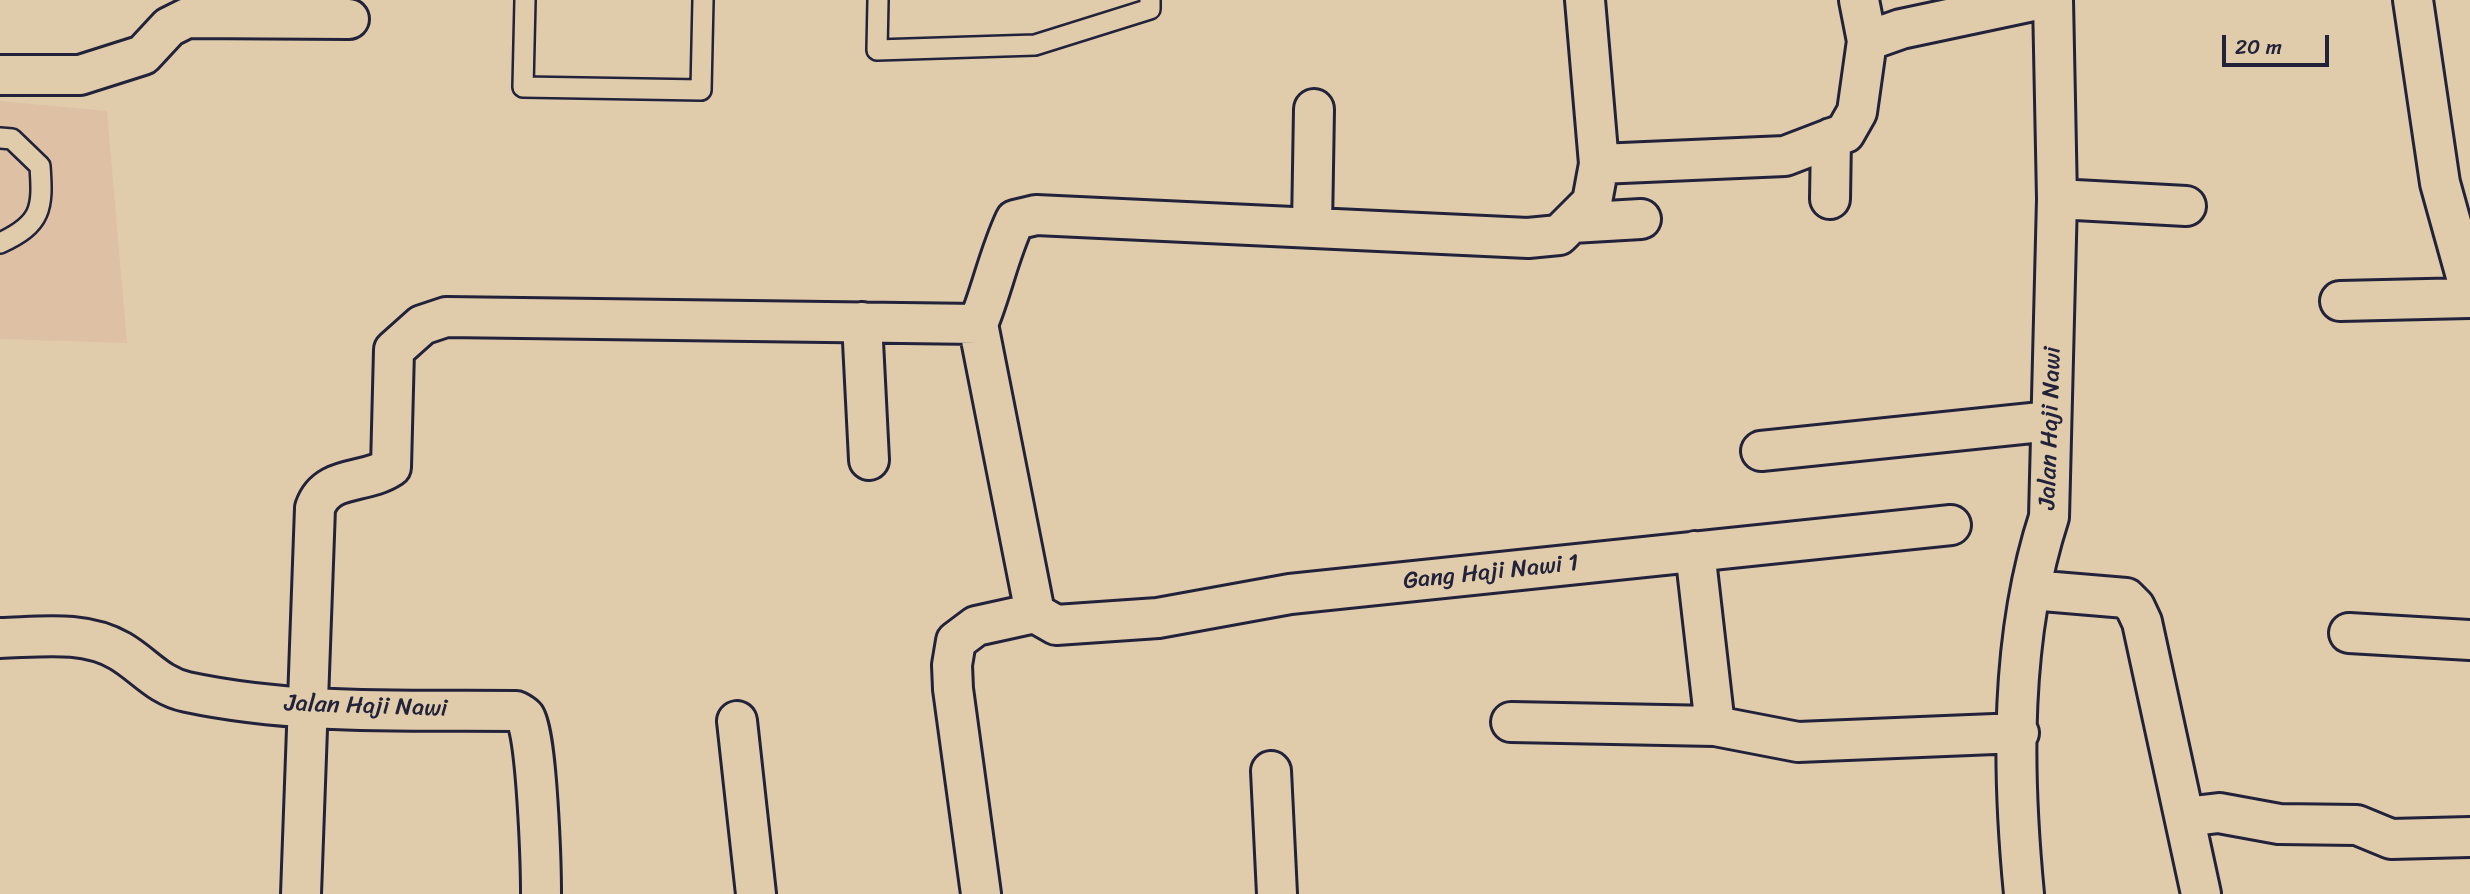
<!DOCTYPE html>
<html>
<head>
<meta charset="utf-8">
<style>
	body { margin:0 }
	#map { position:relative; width:2470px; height:894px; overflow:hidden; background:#e0ccab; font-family:Sriracha,sans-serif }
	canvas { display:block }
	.scale { position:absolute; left:2222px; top:35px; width:107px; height:32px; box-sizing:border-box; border:4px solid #22223b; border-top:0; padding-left:9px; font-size:21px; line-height:24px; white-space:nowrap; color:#22223b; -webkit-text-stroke:5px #e0ccab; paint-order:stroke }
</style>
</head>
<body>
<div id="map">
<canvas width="2470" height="894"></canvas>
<div class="scale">20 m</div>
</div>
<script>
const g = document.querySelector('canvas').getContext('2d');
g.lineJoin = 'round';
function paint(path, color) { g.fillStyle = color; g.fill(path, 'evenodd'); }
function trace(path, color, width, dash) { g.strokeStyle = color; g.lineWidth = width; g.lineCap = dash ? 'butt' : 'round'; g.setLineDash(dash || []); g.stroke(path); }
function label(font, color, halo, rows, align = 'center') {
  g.font = font + ' Sriracha,sans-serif'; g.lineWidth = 5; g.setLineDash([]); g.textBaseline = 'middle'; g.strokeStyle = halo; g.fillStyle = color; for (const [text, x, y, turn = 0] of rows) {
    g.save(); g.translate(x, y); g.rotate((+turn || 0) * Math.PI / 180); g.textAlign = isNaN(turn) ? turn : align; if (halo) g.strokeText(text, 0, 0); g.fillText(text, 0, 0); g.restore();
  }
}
paint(new Path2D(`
	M0,101L107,111L127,343L0,339Z`), '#dec1a5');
const lane = new Path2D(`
	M525,0L523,87L701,90L703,0
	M878,0L877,50L1035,45L1150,9V0
	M0,138L12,139L40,166C43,208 42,224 0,243`);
const street = new Path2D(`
	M1859,0L1867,41
	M2413,0L2440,183L2470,291
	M0,75H80L143,55L169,27L187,18L349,19
	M1599,164L1785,156L1845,133L1857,112L1867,41L1901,29L2038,0
	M1830,199L1831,138
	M2057,199L2186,206
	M1572,223L1641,219
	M1312,227L1314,109
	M2340,301L2470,298
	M862,322L869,460
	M978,324L1035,613L976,626L956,641L952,665L953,689L981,894
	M1761,451L2051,421
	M1695,551L1715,726L1798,742L2019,733
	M2031,590L2126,598L2135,607L2142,622L2201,894
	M1035,613L1056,625L1158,618L1290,594L1951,525
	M2349,633L2470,640
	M0,638C40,637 84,630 120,651C144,665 158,686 187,692C295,715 406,710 516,711C518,712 523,715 525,717C537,734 541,867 541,894
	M737,721L756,894
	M1511,722L1715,726
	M1271,771L1277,894
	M2185,817L2219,813L2279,824L2357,825L2391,839L2470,837
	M301,894L315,508C327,474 364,485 391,467L394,350L422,325L446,317L978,324C992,290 999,254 1015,220L1036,215L1528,238L1559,235L1592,202L1599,164L1585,0
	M2024,894C2012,770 2010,637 2049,517L2057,199L2053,0`);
trace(lane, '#22223b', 24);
trace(street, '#22223b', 44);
trace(lane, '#e0ccab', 19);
trace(street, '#e0ccab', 38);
label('24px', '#22223b', '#e0ccab', [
	["Jalan Haji Nawi",2051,428,-88],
	["Gang Haji Nawi 1",1491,573,-6],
	["Jalan Haji Nawi",366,707,2]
]);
</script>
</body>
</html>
